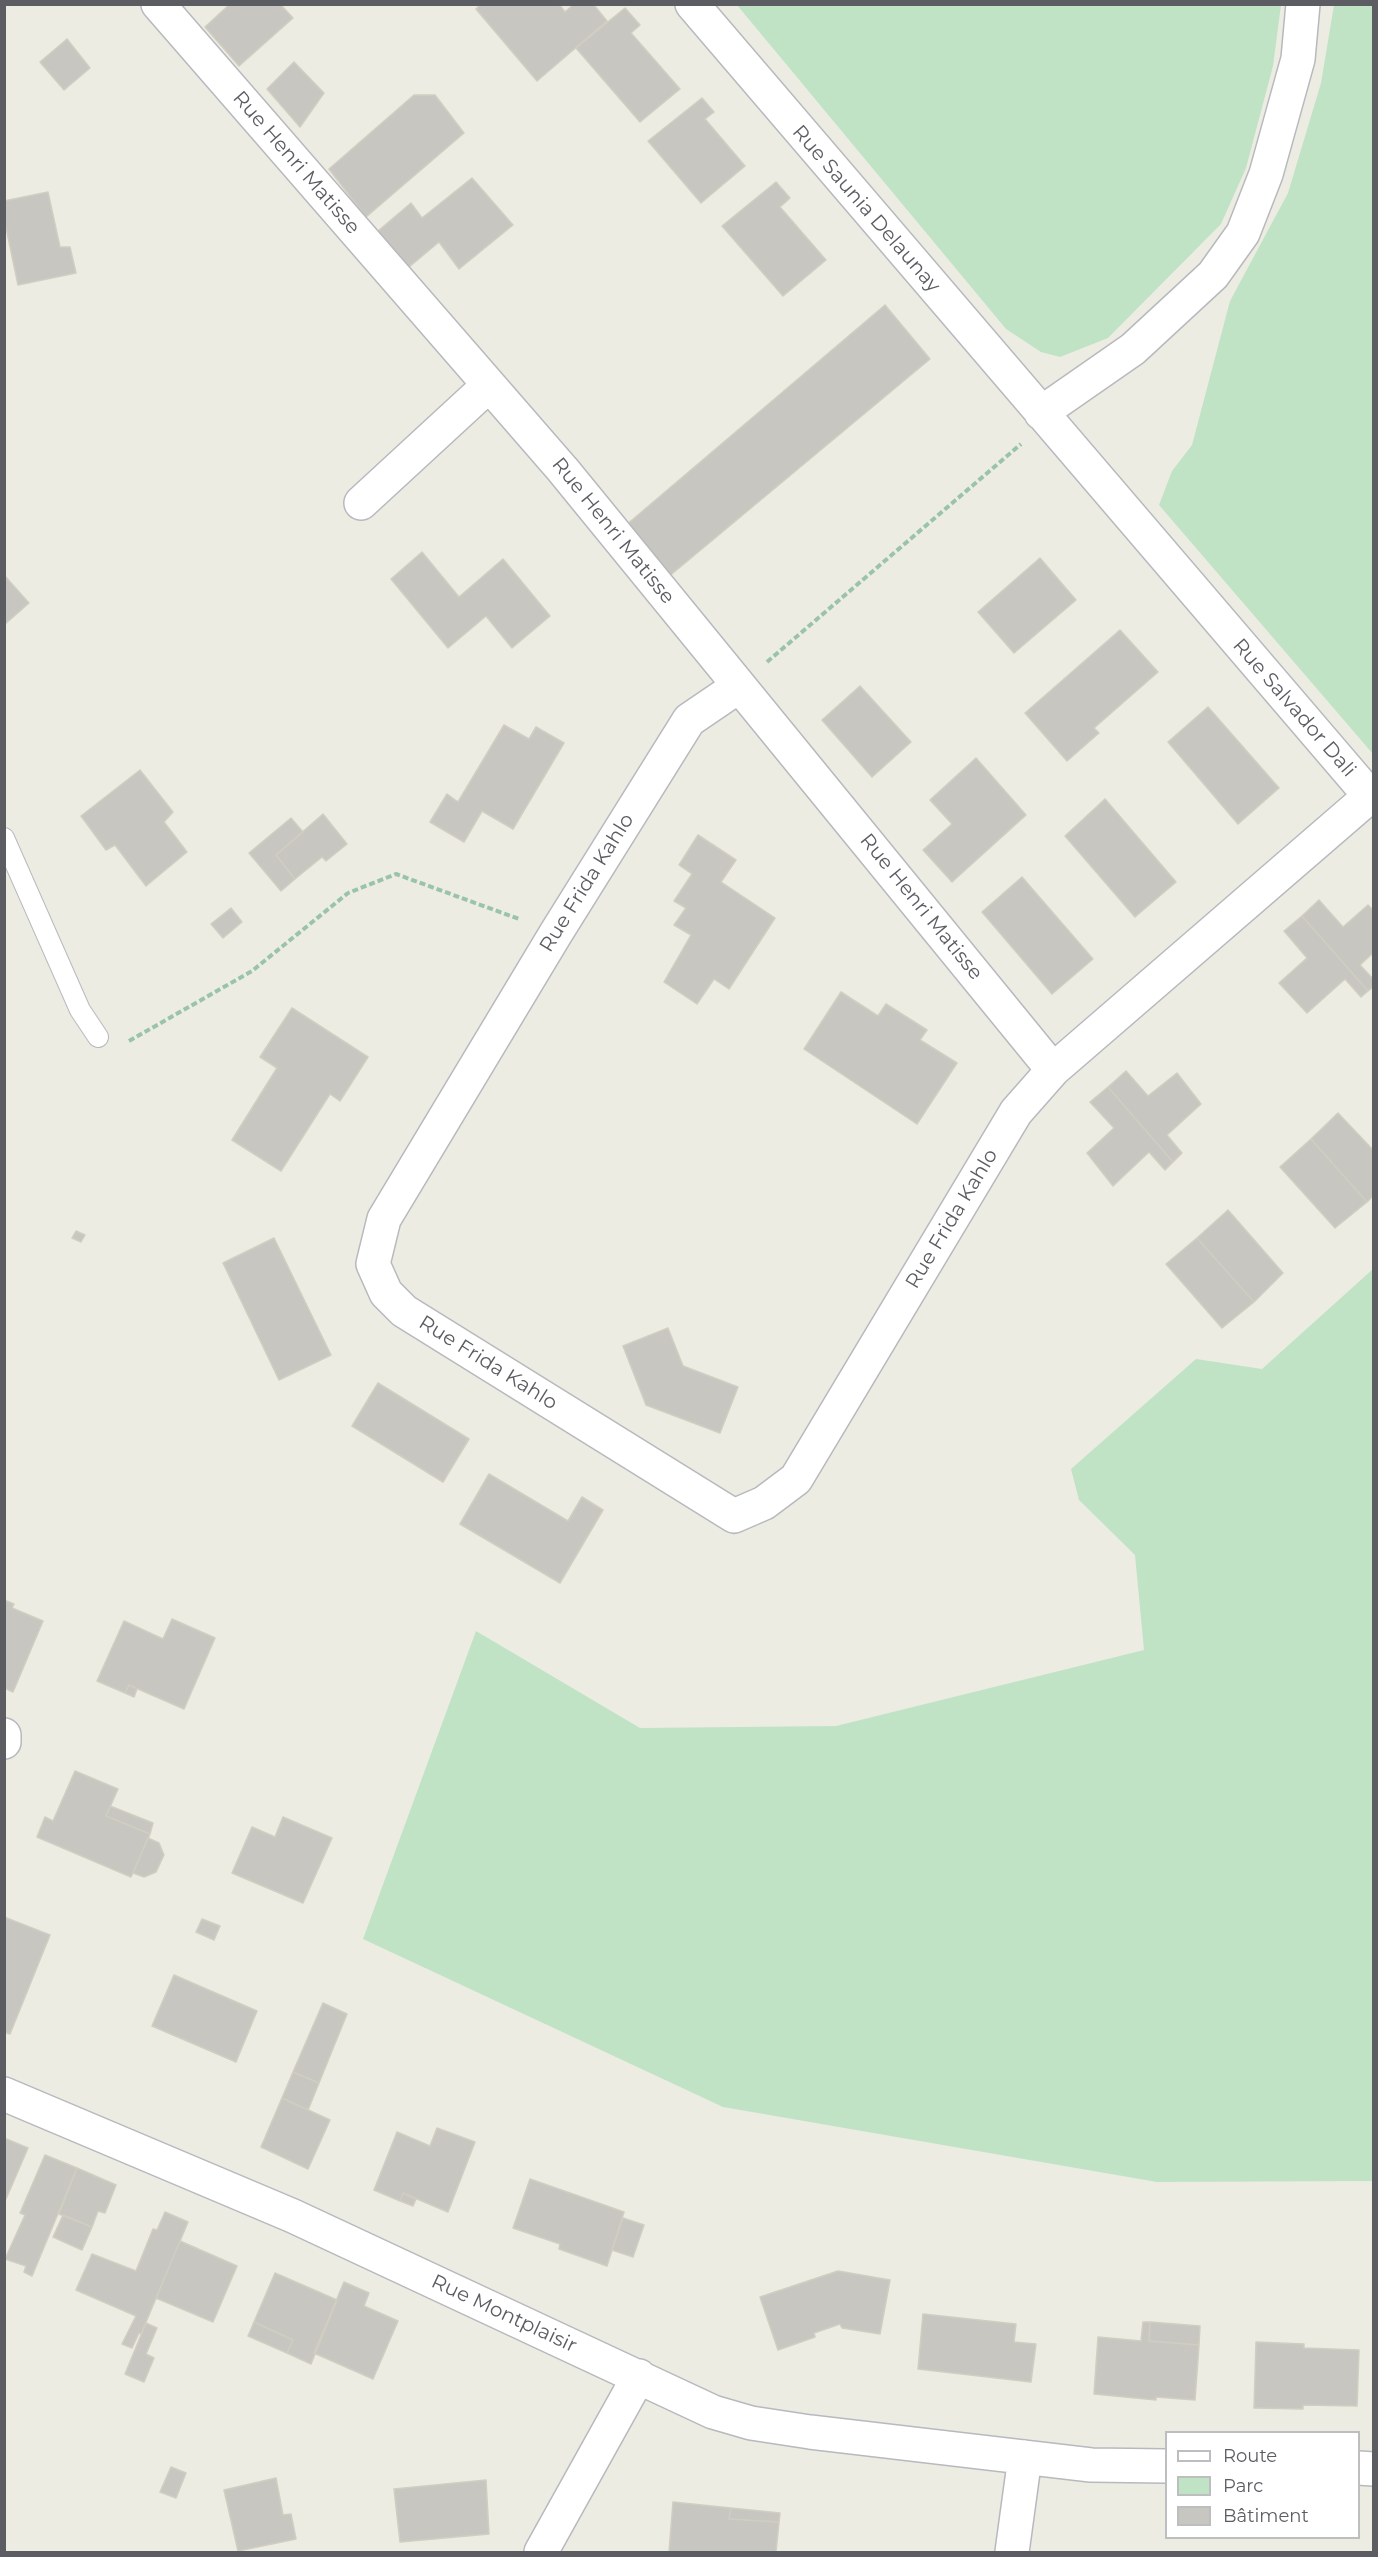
<!DOCTYPE html>
<html>
<head>
<meta charset="utf-8">
<style>
	body { margin:0 }
	#map { position:relative; width:1378px; height:2557px; overflow:hidden; background:#ecece2; font-family:Montserrat,sans-serif }
	canvas { display:block }
	.frame { position:absolute; inset:0; border:6px solid #5b5d62; pointer-events:none }
	.legend { position:absolute; left:1165px; top:2431px; width:195px; height:108px; box-sizing:border-box; background:#fff; border:2px solid #bdbec0; margin:0; padding:8px 10px; list-style:none; font-size:18px; color:#5b5d62 }
	.legend li { display:flex; align-items:center; gap:12px; height:30px }
	.legend b { width:30px; border:2px solid #bdbec0 }
</style>
</head>
<body>
<div id="map">
<canvas width="1378" height="2557"></canvas>
<div class="frame"></div>
<ul class="legend">
<li><b style="height:8px;background:#fff"></b>Route</li>
<li><b style="height:16px;background:#c0e3c6"></b>Parc</li>
<li><b style="height:16px;background:#c8c6c0"></b>Bâtiment</li>
</ul>
</div>
<script>
const g = document.querySelector('canvas').getContext('2d');
g.lineJoin = 'round';
function paint(path, color) { g.fillStyle = color; g.fill(path, 'evenodd'); }
function trace(path, color, width, dash) { g.strokeStyle = color; g.lineWidth = width; g.lineCap = dash ? 'butt' : 'round'; g.setLineDash(dash || []); g.stroke(path); }
function label(font, color, halo, rows, align = 'center') {
  g.font = font + ' Montserrat,sans-serif'; g.lineWidth = 4.5; g.setLineDash([]); g.textBaseline = 'middle'; g.strokeStyle = halo; g.fillStyle = color; for (const [text, x, y, turn = 0] of rows) {
    g.save(); g.translate(x, y); g.rotate((+turn || 0) * Math.PI / 180); g.textAlign = isNaN(turn) ? turn : align; if (halo) g.strokeText(text, 0, 0); g.fillText(text, 0, 0); g.restore();
  }
}
paint(new Path2D(`
	M737,5H1281L1273,66L1246,168L1221,224L1108,338L1060,357L1041,352L1006,329Z
	M1334,5H1373V754L1159,505L1172,471L1192,445L1230,301L1288,193L1321,83Z
	M1373,1269V2181L1157,2182L723,2107L363,1939L476,1631L640,1728L836,1726L1144,1650L1135,1555L1079,1500L1071,1469L1196,1359L1262,1369Z`), '#c0e3c6');
const building = new Path2D(`
	M230,4H280L293,18L239,66L205,27Z
	M481,4H559L565,12L574,4H593L607,21L537,81L476,9Z
	M625,8L640,25L631,33L680,89L640,122L576,48Z
	M67,39L90,68L64,90L40,62Z
	M294,62L324,93L300,127L267,89Z
	M414,95H435L464,133L366,217L329,169Z
	M702,98L714,112L705,119L745,166L701,203L648,141Z
	M472,178L513,225L459,269L439,242L409,267L378,231L411,203L422,218Z
	M776,182L790,198L780,207L826,260L783,296L722,226Z
	M48,192L60,247H70L76,273L18,285L4,218V201Z
	M885,305L930,359L667,578L625,526Z
	M422,552L459,597L503,559L550,616L512,648L486,616L448,648L391,579Z
	M1040,558L1076,600L1014,653L978,612Z
	M4,575L29,603L4,625Z
	M1120,630L1158,672L1094,728L1099,733L1067,761L1025,713Z
	M860,686L911,742L872,777L822,720Z
	M1208,707L1279,788L1238,824L1168,742Z
	M504,725L529,739L536,727L564,743L513,829L482,811L464,842L430,822L447,794L458,802Z
	M976,758L1026,815L952,882L923,850L952,824L930,800Z
	M140,770L173,812L164,822L187,852L146,886L115,845L106,850L81,816Z
	M1105,799L1176,882L1135,917L1065,836Z
	M323,814L347,844L326,861L322,857L295,879L276,855Z
	M291,818L303,832L276,855L295,879L281,891L249,853Z
	M698,835L736,860L721,882L775,918L729,989L714,979L697,1004L664,982L691,935L674,925L686,908L674,901L692,874L679,865Z
	M1022,877L1093,959L1052,994L982,912Z
	M1319,900L1343,927L1368,905L1374,911V952L1360,965L1374,980V986L1368,991L1302,916Z
	M231,908L242,922L223,938L211,924Z
	M1302,916L1368,991L1361,997L1345,979L1307,1013L1279,983L1307,958L1284,931Z
	M841,992L878,1016L886,1004L927,1030L920,1040L957,1063L917,1124L804,1049Z
	M292,1008L368,1057L340,1101L330,1094L281,1171L232,1140L277,1068L260,1057Z
	M1126,1071L1148,1096L1177,1073L1201,1104L1167,1135L1182,1153L1173,1162L1108,1087Z
	M1108,1087L1173,1162L1165,1170L1149,1152L1113,1186L1087,1153L1114,1128L1090,1102Z
	M1338,1113L1374,1151V1195L1367,1202L1311,1139Z
	M1311,1139L1367,1202L1335,1228L1280,1167Z
	M1228,1210L1283,1273L1254,1302L1197,1238Z
	M76,1231L85,1235L81,1242L72,1238Z
	M274,1238L331,1355L279,1380L223,1263Z
	M1197,1238L1254,1302L1222,1328L1166,1264Z
	M668,1328L683,1366L738,1387L720,1433L646,1405L623,1346Z
	M378,1383L469,1439L443,1482L352,1426Z
	M489,1474L568,1521L582,1497L603,1510L560,1583L460,1524Z
	M4,1600L14,1604L12,1608L43,1621L13,1692L4,1688Z
	M172,1619L215,1638L184,1709L129,1685L125,1693L97,1681L124,1621L163,1639Z
	M129,1685L137,1689L134,1697L125,1693Z
	M75,1771L118,1789L106,1816L150,1834L131,1877L37,1837L45,1817L53,1821Z
	M110,1806L153,1823L150,1834L106,1816Z
	M283,1817L332,1838L303,1903L232,1873L252,1827L275,1837Z
	M148,1838L159,1843L164,1855L156,1872L144,1877L133,1873Z
	M4,1917L50,1935L10,2034L4,2032Z
	M202,1919L220,1926L214,1940L196,1932Z
	M174,1975L257,2011L236,2062L152,2026Z
	M323,2003L347,2014L319,2083L293,2072Z
	M293,2072L319,2083L308,2110L282,2098Z
	M282,2098L330,2120L308,2169L261,2147Z
	M437,2128L475,2142L448,2212L403,2193L400,2201L374,2190L397,2132L430,2146Z
	M4,2138L28,2148L6,2199H4Z
	M45,2155L77,2168L32,2276L24,2272L26,2266L5,2259L25,2215L20,2213Z
	M77,2168L116,2185L105,2213L98,2211L92,2227L59,2214Z
	M530,2179L624,2212L607,2266L559,2249L560,2244L513,2228Z
	M403,2193L416,2199L413,2206L400,2201Z
	M165,2212L188,2222L141,2334L139,2333L132,2348L122,2344L136,2316L76,2290L92,2254L136,2271L153,2229L157,2230Z
	M63,2215L92,2227L82,2250L53,2237Z
	M623,2218L644,2225L633,2257L612,2250Z
	M180,2241L237,2266L213,2322L156,2298Z
	M838,2271L890,2280L880,2334L842,2328L840,2324L814,2333L815,2337L778,2350L760,2297Z
	M275,2273L337,2300L311,2364L287,2353L293,2340L254,2322Z
	M344,2282L369,2293L364,2306L398,2321L373,2379L314,2353Z
	M923,2314L1016,2324L1014,2342L1036,2344L1031,2382L918,2369Z
	M254,2322L293,2340L287,2353L248,2336Z
	M1143,2322H1150L1149,2341L1199,2345L1195,2400L1156,2397V2400L1094,2394L1098,2337L1141,2341Z
	M1150,2322L1200,2326L1199,2345L1149,2341Z
	M146,2323L157,2328L146,2354L154,2358L144,2382L125,2374Z
	M1256,2342L1304,2344V2348L1359,2350L1357,2406L1303,2405V2409L1254,2408Z
	M171,2467L186,2473L176,2498L160,2492Z
	M276,2478L283,2515L291,2514L296,2539L238,2551L224,2490Z
	M486,2480L489,2534L400,2542L394,2489Z
	M673,2502L731,2508L729,2519L779,2522L776,2552H669Z
	M731,2508L780,2513L779,2522L729,2519Z`);
paint(building, '#c8c6c0');
trace(building, '#d1cec1', 1.5);
const lane = new Path2D(`
	M4,838L80,1010L98,1037`);
const street = new Path2D(`
	M158,4L563,470L1053,1070
	M692,4L1370,796L1053,1070L1016,1112L796,1479L764,1503L734,1516L404,1311L386,1293L373,1264L384,1219L556,933L689,720L739,686
	M1041,413L1133,349L1213,275L1243,233L1266,174L1298,59L1303,4
	M361,503L489,385
	M4,1735V1742
	M4,2094L293,2216L713,2412L751,2423L810,2432L1091,2465L1166,2466
	M1358,2468L1374,2469
	M541,2552L639,2376
	M1012,2552L1025,2457`);
trace(lane, '#b8b9be', 22);
trace(street, '#b8b9be', 36);
trace(new Path2D(`
	M767,662L1021,444
	M129,1041L252,971L348,893L396,874L519,919`), '#9ac3ad', 4, [6, 3]);
trace(lane, '#fff', 20);
trace(street, '#fff', 33);
label('20px', '#5b5d62', '#fff', [
	["Rue Henri Matisse",296,163,49],
	["Rue Saunia Delaunay",866,209,49],
	["Rue Henri Matisse",613,531,51],
	["Rue Salvador Dali",1294,708,49],
	["Rue Frida Kahlo",587,883,-58],
	["Rue Henri Matisse",921,907,51],
	["Rue Frida Kahlo",952,1219,-59],
	["Rue Frida Kahlo",488,1363,32],
	["Rue Montplaisir",504,2314,25]
]);
</script>
</body>
</html>
